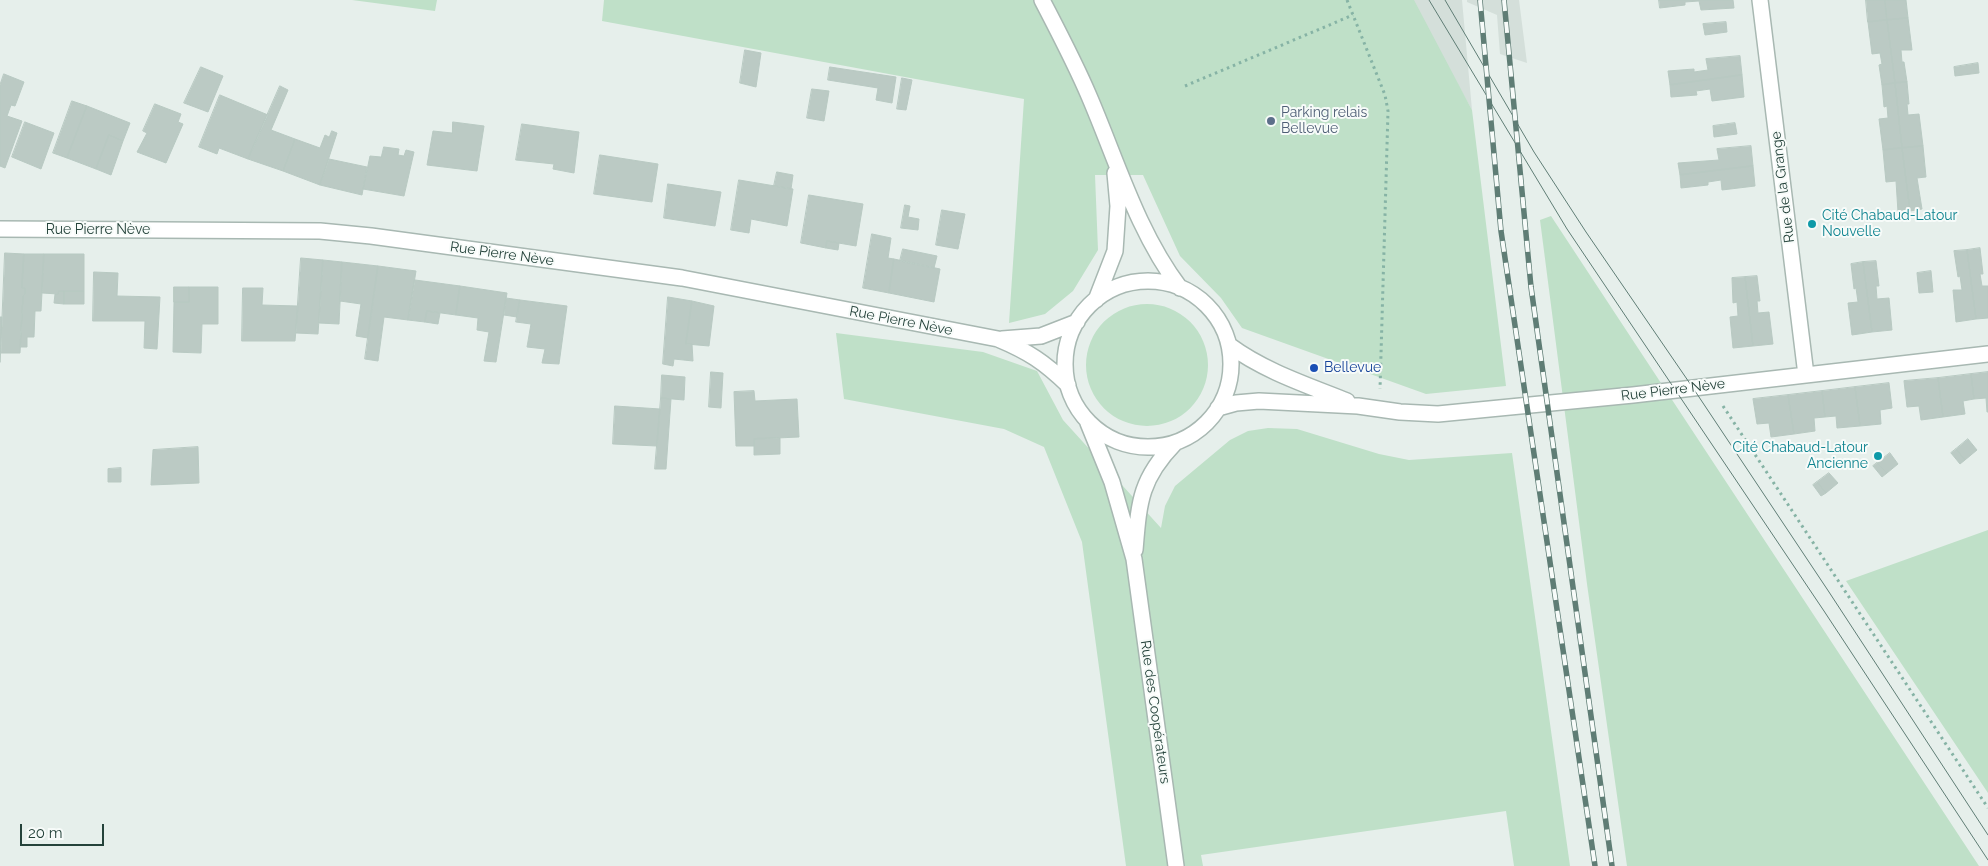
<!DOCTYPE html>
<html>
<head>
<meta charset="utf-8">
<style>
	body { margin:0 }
	#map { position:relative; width:1988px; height:866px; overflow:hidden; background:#e6efeb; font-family:Raleway,sans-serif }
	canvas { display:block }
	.scale { position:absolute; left:20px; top:824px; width:84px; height:22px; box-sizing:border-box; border:2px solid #24423a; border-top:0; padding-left:6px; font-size:15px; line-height:18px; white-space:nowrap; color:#24423a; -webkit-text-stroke:4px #f7fbf9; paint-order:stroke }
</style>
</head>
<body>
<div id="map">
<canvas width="1988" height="866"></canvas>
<div class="scale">20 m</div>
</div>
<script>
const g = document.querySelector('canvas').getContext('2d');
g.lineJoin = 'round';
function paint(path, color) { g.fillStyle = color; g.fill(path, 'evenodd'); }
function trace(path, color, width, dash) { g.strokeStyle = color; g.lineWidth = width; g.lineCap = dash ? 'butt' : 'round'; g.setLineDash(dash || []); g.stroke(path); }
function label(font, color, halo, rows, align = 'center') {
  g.font = font + ' Raleway,sans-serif'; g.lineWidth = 4; g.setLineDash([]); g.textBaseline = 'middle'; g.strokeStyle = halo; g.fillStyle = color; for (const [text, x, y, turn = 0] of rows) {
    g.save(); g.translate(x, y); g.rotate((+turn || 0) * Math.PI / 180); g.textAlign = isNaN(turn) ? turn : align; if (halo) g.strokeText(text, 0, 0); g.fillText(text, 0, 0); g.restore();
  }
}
paint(new Path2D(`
	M1411,0H1462L1472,110L1441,54Z
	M1467,0H1519L1527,63L1500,54L1497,15L1467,2Z`), '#d4dfda');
paint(new Path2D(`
	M352,0H437L435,11Z
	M604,0H1414L1472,110L1506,386L1426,394L1242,328L1221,298L1180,256L1143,175H1095L1098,250L1073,291L1045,314L1009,323L1024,99L602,21Z
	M1551,216L1979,866H1627L1587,584L1540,220Z
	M1086 365a61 61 0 1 1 122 0a61 61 0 1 1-122 0Z
	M836,333L983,352L1037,371L1063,420L1161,528L1165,506L1175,486L1230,440L1248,431L1268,428L1297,429L1379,454L1409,460L1512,453L1570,866H1514L1506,811L1201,855L1203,866H1126L1082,542L1044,447L1004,429L844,399Z
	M1988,530V793L1846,581Z`), '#bfe0c8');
const building = new Path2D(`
	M1659,0H1733L1734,8L1701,10L1699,1L1685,2V5L1660,8Z
	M1866,0H1885L1887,20L1868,22Z
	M1885,0H1906L1908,18L1887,20Z
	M1908,18L1912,50H1901L1902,62H1904L1907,82L1895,83L1887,20Z
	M1887,20L1895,83L1882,85L1879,65L1882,64L1880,53L1872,54L1868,22Z
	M1726,22L1727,32L1705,35L1703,24Z
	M745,50L761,53L756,87L740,83Z
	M1740,56L1742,75L1670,85L1668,71L1694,69V72L1708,70L1706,59Z
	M1978,63L1979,73L1955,76L1954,67Z
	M201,67L223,76L208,112L184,103Z
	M830,67L896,77L892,103L876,100L878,88L828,80Z
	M4,74L24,82L15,106L11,105L7,116L22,121L5,168L0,166V85Z
	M1742,75L1744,97L1712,101L1710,89L1696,91L1697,95L1671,97L1670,85Z
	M902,78L912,80L906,110L897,109Z
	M1907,82L1909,104H1907L1908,115L1919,114L1923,146L1902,148L1895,83Z
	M1895,83L1902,148L1883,150L1879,119L1888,118L1887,106L1884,107L1882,85Z
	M280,86L288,90L271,130L295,139L283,171L248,159Z
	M812,89L829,91L824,121L807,118Z
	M220,95L268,115L248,159L219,148L217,154L199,147Z
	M72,101L87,106L67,158L53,153Z
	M155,104L181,114L178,122L183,124L166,163L137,152L147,133L143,131Z
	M87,106L130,123L123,141L109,135L96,169L67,158Z
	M25,122L54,133L41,169L12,157Z
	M453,122L484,126L477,171L427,165L433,131L452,133Z
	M1735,123L1737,134L1714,137L1713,126Z
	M522,124L579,132L574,173L553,169L554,164L516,160Z
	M332,131L337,133L320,185L283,171L295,139L320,148L325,135L329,137Z
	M109,135L123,141L111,175L96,169Z
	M1751,146L1753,166L1680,175L1678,163L1719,160L1717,149Z
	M1923,146L1926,177L1917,178L1922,209L1910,211L1902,148Z
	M384,147L399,149L398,155L404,156L406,150L414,152L404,196L363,189L370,156L381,157Z
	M1902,148L1910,211L1898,212L1896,181L1886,182L1883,150Z
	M600,155L658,164L652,202L594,194Z
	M329,159L367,167L362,195L320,185Z
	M1753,166L1755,186L1722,190L1721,180L1708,182V185L1681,188L1680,175Z
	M777,172L793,175L791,189L774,186Z
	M739,180L793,189L787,226L751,219L749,233L731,230Z
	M668,184L721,192L715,226L664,218Z
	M809,195L863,204L856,246L827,241L826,248L801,243Z
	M905,205L910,206L908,217L919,219L918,230L901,228Z
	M942,210L965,214L958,249L936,245Z
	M872,234L891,238L888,258L894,259L889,293L863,288Z
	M827,241L839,243L838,250L826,248Z
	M1980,248L1983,274H1980L1982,286H1988V318L1976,319L1967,250Z
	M903,249L937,256L934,268L900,261Z
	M1967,250L1976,319L1956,322L1953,290H1962L1960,276L1958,277L1954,251Z
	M5,253L24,254L22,288H25V294L23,296L20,353H1Z
	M24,254H44L41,311H35L34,337H27V347H20L23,296L25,294V288H22Z
	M44,254H84V291H59L58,294L42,293Z
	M301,258L323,260L318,334L296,333Z
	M894,259L940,269L934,302L889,293Z
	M323,260L342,262L339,324L319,323Z
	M1876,261L1879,286H1876L1877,299L1889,298L1892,330L1872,332L1863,262Z
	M342,262L378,266L368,338L356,336L361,304L340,301Z
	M1863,262L1872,332L1852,335L1848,303L1858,302L1856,288L1854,289L1851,264Z
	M378,266L416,271L408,320L384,317L378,361L365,359Z
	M1931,271L1933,292L1919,293L1917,273Z
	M94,272L118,273L117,296L160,297L157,349L144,348L145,321H93Z
	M1757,276L1760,301H1757L1758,313L1769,312L1773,344L1753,346L1745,277Z
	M1745,277L1753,346L1733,348L1730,317L1738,316L1737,302L1733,303L1732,278Z
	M415,280L460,286L456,315L427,311L425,322L408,320Z
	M460,286L507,293L496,362L484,361L489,332L477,330L478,318L456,315Z
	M174,287H189V302H174Z
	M189,287H218V324H202L201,353L173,352L174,302H189Z
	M243,288H263L262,305L298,306L295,341H242Z
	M59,291H64V304L54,303L55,294H58Z
	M64,291H84V304H64Z
	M668,297L692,301L686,344H692L693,361L674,359L673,366L663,364Z
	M506,298L520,300L517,317L504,315Z
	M520,300L567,306L559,364L542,363L545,349L527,347L531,324L516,322Z
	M692,301L714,306L709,346L686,344Z
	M427,311L440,313L438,324L425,322Z
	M0,317H2L0,362Z
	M711,372L723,373L721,408L709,407Z
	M1988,372V412H1987L1986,398L1974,399L1971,374Z
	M1971,374L1974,399L1963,401L1965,414L1943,417L1938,378Z
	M662,375L685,377L684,400L661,398Z
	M1938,378L1943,417L1921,420L1919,406L1907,407L1904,381Z
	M1889,383L1892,408L1880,410L1881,424L1860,426L1855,387Z
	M1855,387L1860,426L1837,428L1836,416L1825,417L1822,391Z
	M754,391L755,401L797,399L799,437L754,439V446H736L734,392Z
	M1822,391L1825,417L1814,418L1815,431L1794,434L1788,395Z
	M1788,395L1794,434L1771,437L1769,423L1757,424L1753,399Z
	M661,398L671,399L666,469H655Z
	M615,406L660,409L657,446L613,444Z
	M780,438V454L754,455V439Z
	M1968,439L1977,450L1965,460L1956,449Z
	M198,447L199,483L151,485L153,450Z
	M1956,449L1965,460L1960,464L1951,453Z
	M1890,453L1898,464L1887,473L1877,463Z
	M1877,463L1887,473L1882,477L1873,466Z
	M121,468V482H108V469Z
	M1829,473L1838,483L1826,493L1817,482Z
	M1817,482L1826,493L1821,496L1813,485Z`);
paint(building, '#bbcac4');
trace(building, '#b8c9c2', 1);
const minor = new Path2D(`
	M1042,0C1058,31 1075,63 1089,96C1117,161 1137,231 1180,288
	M1760,0L1806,375
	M0,229L320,231L371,236L682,278L998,339C1029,352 1044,362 1068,385
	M1065 364a83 83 0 1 1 166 0a83 83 0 1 1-166 0Z
	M1096,300L1115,251L1118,206L1115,173
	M1002,339L1041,336L1077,322
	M1229,345C1264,371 1307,385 1347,401
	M1218,408L1236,403L1259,401L1358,406L1400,412L1438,414L1633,395L1988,354
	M1088,423L1112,482L1134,559L1176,866
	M1135,550C1139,502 1140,479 1175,443`);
trace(minor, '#a8b8b2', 18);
trace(new Path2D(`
	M1347,0L1385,95L1388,111L1380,389
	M1185,86L1353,15
	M1723,406L1988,808`), '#86b3a5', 3, [2.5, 4]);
trace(minor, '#fff', 15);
trace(new Path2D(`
	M1429,0L1567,229L1824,611L1988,860
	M1445,0L1534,152L1586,232L1693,388L1829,592L1988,835`), '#5f7d75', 1);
const rail = new Path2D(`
	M1480,0L1501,231L1595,866
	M1504,0L1531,287L1612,866`);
trace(rail, '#5f7d75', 5.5);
trace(rail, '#f7fbf9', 4, [11]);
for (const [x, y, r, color] of [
	[1271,121,5,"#5c6f8a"],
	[1812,224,5,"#0f9aa8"],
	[1314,368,5,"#1a4fb4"],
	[1878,456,5,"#0f9aa8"]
]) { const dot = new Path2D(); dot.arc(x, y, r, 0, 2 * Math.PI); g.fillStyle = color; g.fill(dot); trace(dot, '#f7fbf9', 2); }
label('14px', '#4e5e75', '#f7fbf9', [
	["Parking relais",1281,113],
	["Bellevue",1281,129]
], 'left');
label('14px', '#24423a', '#f7fbf9', [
	["Rue de la Grange",1783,187,-97],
	["Rue Pierre Nève",98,230],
	["Rue Pierre Nève",502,254,8],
	["Rue Pierre Nève",901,321,11],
	["Rue Pierre Nève",1673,390,-7],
	["Rue des Coopérateurs",1155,712,82]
]);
label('14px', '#0d838f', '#f7fbf9', [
	["Cité Chabaud-Latour",1822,216],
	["Nouvelle",1822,232],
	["Cité Chabaud-Latour",1868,448,"right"],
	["Ancienne",1868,464,"right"]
], 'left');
label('14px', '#164399', '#f7fbf9', [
	["Bellevue",1324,368]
], 'left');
</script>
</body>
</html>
